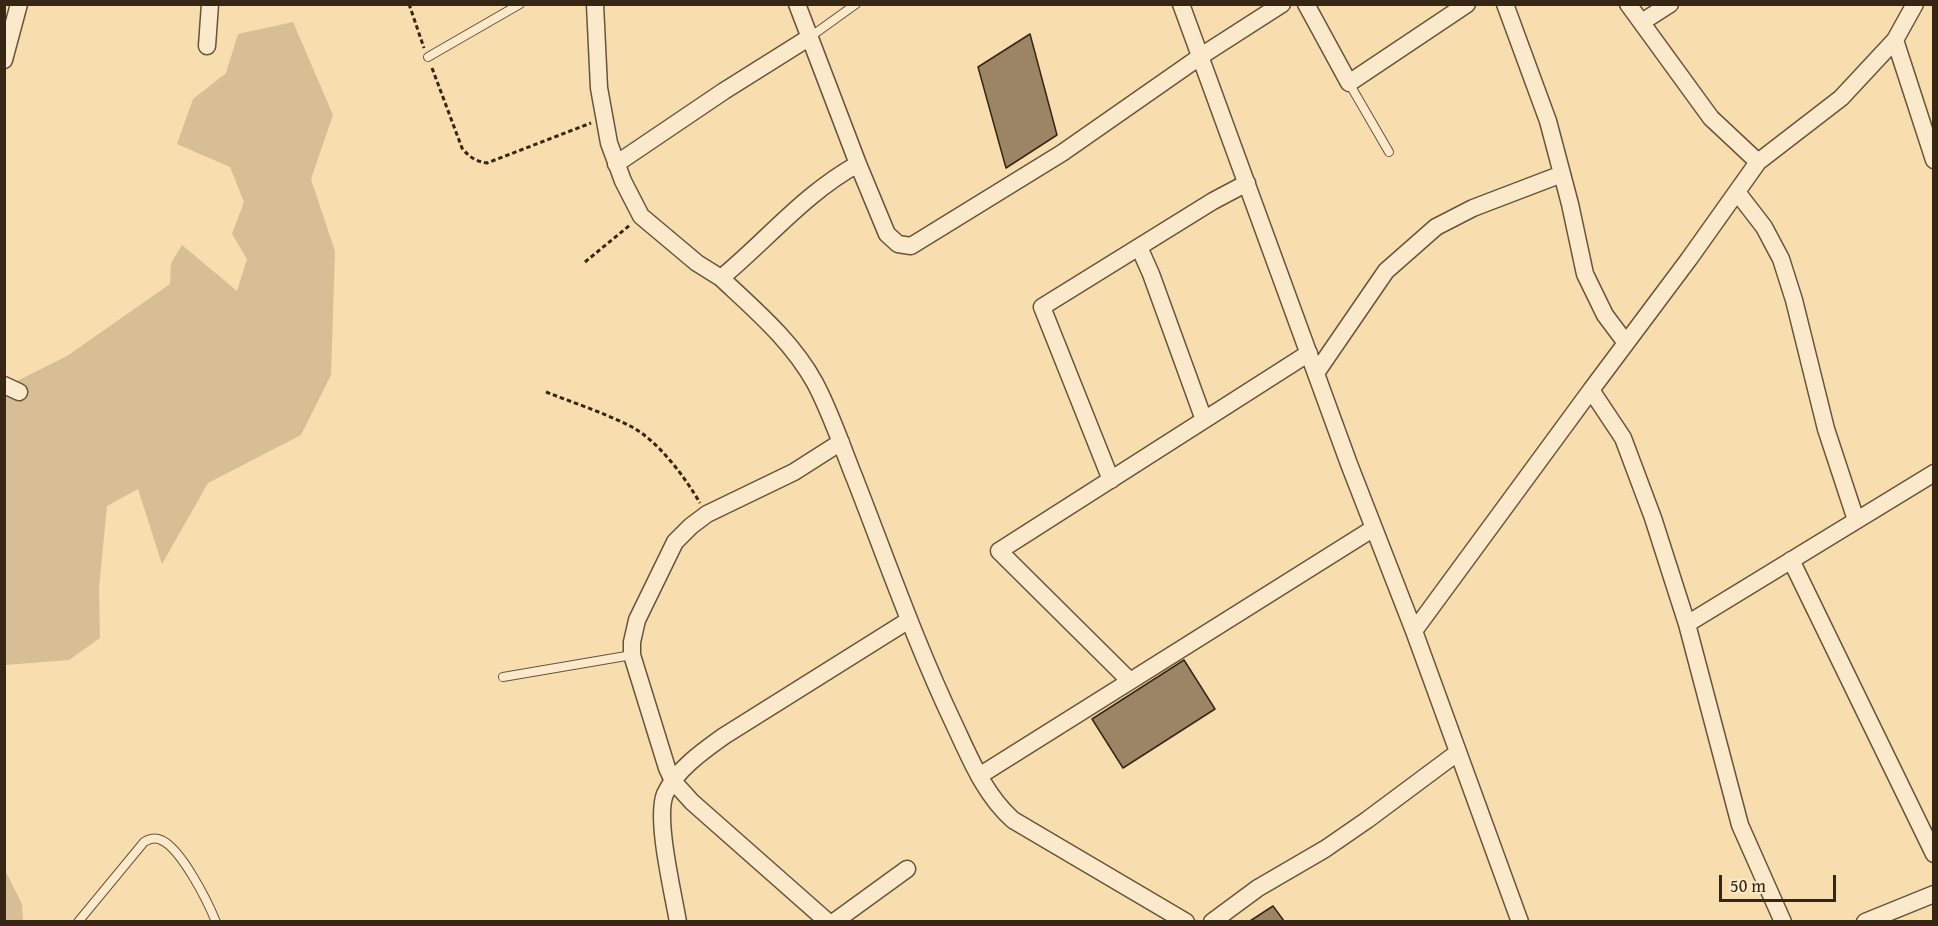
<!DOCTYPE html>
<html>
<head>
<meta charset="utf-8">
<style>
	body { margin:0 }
	#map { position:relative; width:1938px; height:926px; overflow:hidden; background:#f8ddae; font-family:"Gentium Book Plus",serif }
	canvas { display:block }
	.frame { position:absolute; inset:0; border:6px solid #382615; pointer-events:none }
	.scale { position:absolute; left:1719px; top:875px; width:117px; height:27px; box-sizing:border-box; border:3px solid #382615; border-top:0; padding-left:8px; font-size:18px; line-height:21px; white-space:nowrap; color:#382615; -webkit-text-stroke:4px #fae9ca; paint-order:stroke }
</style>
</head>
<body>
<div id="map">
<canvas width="1938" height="926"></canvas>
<div class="frame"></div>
<div class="scale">50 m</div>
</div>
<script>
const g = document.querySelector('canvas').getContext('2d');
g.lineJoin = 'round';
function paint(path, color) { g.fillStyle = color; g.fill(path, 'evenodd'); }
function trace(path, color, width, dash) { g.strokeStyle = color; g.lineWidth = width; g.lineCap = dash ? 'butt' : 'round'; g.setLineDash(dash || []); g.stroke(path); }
paint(new Path2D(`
	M293,22L333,115L311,179L335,251L331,375L301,435L208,483L162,564L138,489L107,506L99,588L100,638L69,660L5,665V387L67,356L170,284L171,263L182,245L237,291L247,259L232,234L244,202L230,167L177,144L193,99L226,73L238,34Z
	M4,868L22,904L23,921H5Z`), '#d7be94');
const building = new Path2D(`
	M1030,34L1057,135L1006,168L978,67Z
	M1184,660L1215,709L1123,768L1092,719Z
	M1273,906L1284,921H1250Z`);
paint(building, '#9c8565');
trace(building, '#382615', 1.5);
const service = new Path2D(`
	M810,37L856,4
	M428,57L520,4
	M1349,83L1389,152
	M503,677L632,655
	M78,922L144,842C149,839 155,837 161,840C181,848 208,902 216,922`);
const minor = new Path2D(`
	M595,4L599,88L609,143L623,181L641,216L697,263L721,278C767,240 805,193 858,164L797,4
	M1181,4L1349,464L1414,631L1591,390
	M1306,4L1349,83L1467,4
	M1505,4L1548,121L1570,204L1585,274L1605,315L1626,343
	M1628,4L1711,118L1758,162L1841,98L1895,40L1915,4
	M1642,22L1670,4
	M1895,40L1934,160
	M207,46L210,4
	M4,60L19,4
	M1758,162L1689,259L1591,390L1623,438L1653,518L1687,624L1934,473
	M616,164L724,91L810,37
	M858,164L887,234L898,244L911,246L1062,153L1201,56L1282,4
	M1737,192L1764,227L1781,259L1794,300L1826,429L1856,520
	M1139,247L1151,274L1204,420
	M721,278C755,310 792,341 815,383C831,413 842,447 855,479C887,561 916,644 954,724C970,758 984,794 1013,820L1186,922
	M1316,373L1386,271L1436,227L1473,208L1562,174
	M4,385L19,392
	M1111,480L1042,307L1213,201L1247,183
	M1791,560L1934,854
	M1687,624L1740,825L1783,922
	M1414,631L1520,922
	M1129,680L999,551L1309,353
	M979,776L1374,528
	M678,922C673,892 655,819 665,794C676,770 703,751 724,736L909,620
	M828,922L692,802L673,781L667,768L632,655V642L637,620L675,542L691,526L707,514L794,472L841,442
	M834,922L907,869
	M1212,922L1258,888L1325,849L1367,820L1457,753
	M1865,922L1934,894`);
trace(service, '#68543b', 10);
trace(minor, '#68543b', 19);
trace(new Path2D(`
	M409,4L424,48
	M432,68L462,148C469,157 475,161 487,163L591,123
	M585,262L630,225
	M546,392C574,403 605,413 632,427C658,441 685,477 700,503`), '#382615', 3, [4.5, 3]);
trace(service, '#fae9ca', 8);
trace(minor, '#fae9ca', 16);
</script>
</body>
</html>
